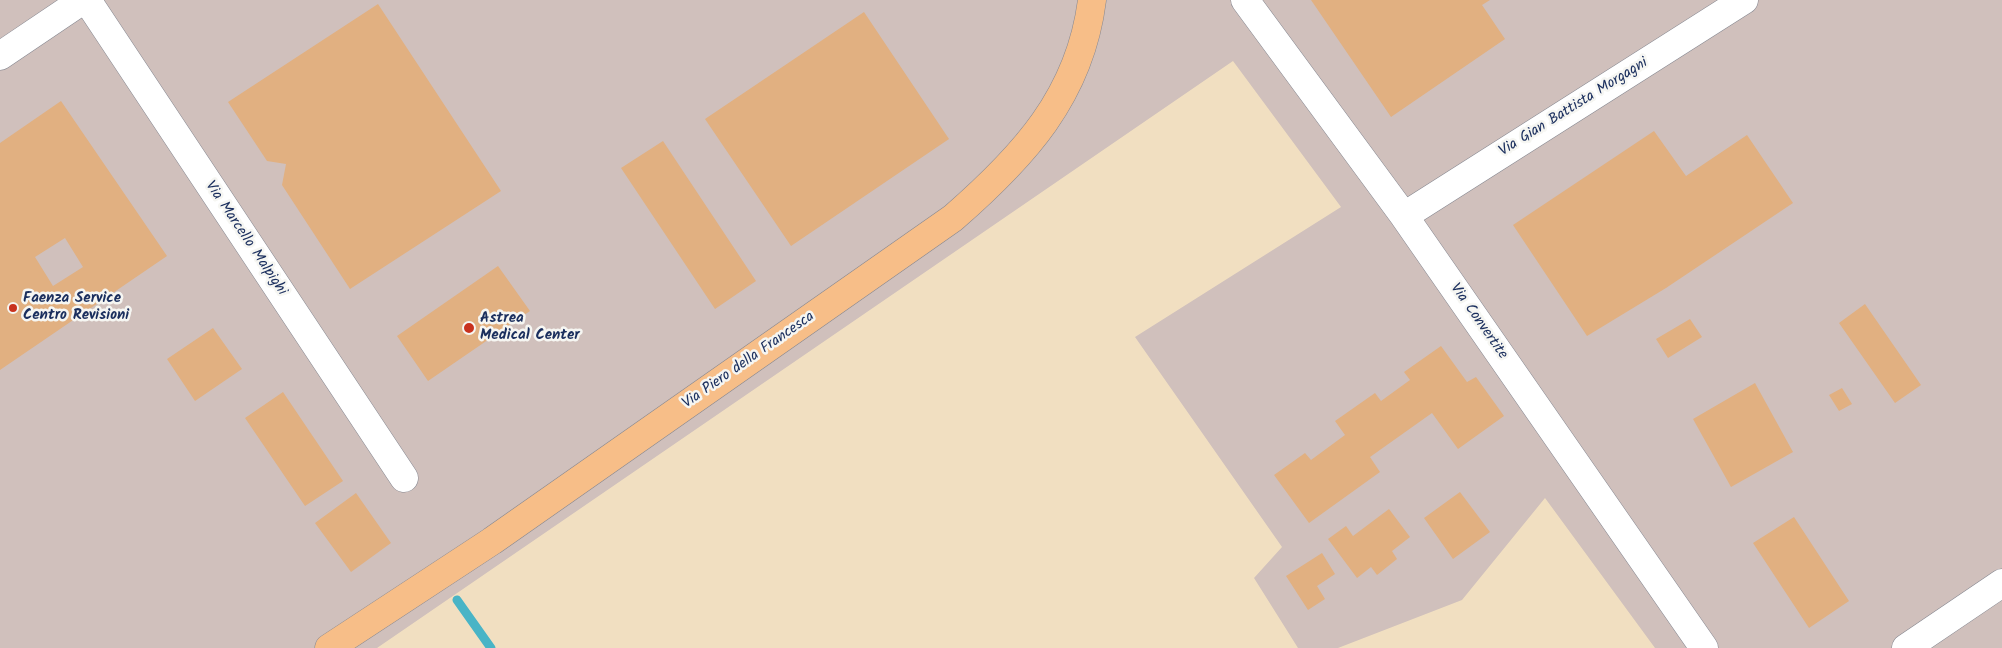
<!DOCTYPE html>
<html>
<head>
<meta charset="utf-8">
<style>
	body { margin:0 }
	canvas { display:block; background:#f1dfc1 }
</style>
</head>
<body>
<canvas width="2002" height="648"></canvas>
<script>
const g = document.querySelector('canvas').getContext('2d');
g.lineJoin = 'round';
function paint(path, color) { g.fillStyle = color; g.fill(path, 'evenodd'); }
function trace(path, color, width, dash) { g.strokeStyle = color; g.lineWidth = width; g.lineCap = dash ? 'butt' : 'round'; g.setLineDash(dash || []); g.stroke(path); }
function label(font, color, halo, rows, align = 'center') {
  g.font = font + ' Kalam,sans-serif'; g.lineWidth = 5; g.setLineDash([]); g.textBaseline = 'middle'; g.strokeStyle = halo; g.fillStyle = color; for (const [text, x, y, turn = 0] of rows) {
    g.save(); g.translate(x, y); g.rotate((+turn || 0) * Math.PI / 180); g.textAlign = isNaN(turn) ? turn : align; if (halo) g.strokeText(text, 0, 0); g.fillText(text, 0, 0); g.restore();
  }
}
paint(new Path2D(`
	M0,0H2002V648H1655L1545,498L1462,600L1338,648H1298L1254,578L1282,547L1135,337L1341,207L1233,61L377,648H0Z`), '#d0c0bc');
trace(new Path2D(`
	M457,600L491,648`), '#49b4c6', 9);
paint(new Path2D(`
	M1311,0H1490L1482,5L1505,39L1391,117Z
	M378,4L501,191L350,289L282,185L286,164L267,161L228,102Z
	M864,12L949,139L791,246L705,119Z
	M61,101L167,256L0,370V143ZM65,238L83,267L53,286L35,257Z
	M1654,131L1686,176L1747,135L1793,203L1666,288L1587,336L1513,225Z
	M663,141L756,281L715,309L621,168Z
	M498,266L530,311L428,381L397,336Z
	M1865,304L1921,385L1895,403L1839,323Z
	M1690,319L1702,337L1668,358L1656,339Z
	M213,328L242,369L195,401L167,359Z
	M1441,346L1467,382L1476,377L1504,416L1458,449L1432,413L1370,457L1380,472L1309,523L1274,475L1305,453L1311,460L1345,435L1335,421L1375,393L1381,401L1410,380L1404,372Z
	M1755,383L1793,452L1731,487L1693,419Z
	M1842,388L1852,404L1839,411L1829,395Z
	M283,392L343,481L305,506L245,418Z
	M1460,492L1490,532L1453,559L1424,518Z
	M356,493L391,543L351,572L315,523Z
	M1389,509L1410,537L1392,551L1397,559L1377,575L1371,567L1357,578L1328,539L1346,526L1353,536Z
	M1794,517L1849,601L1809,628L1753,543Z
	M1322,553L1335,574L1317,586L1325,599L1308,610L1286,576Z`), '#e1b081');
const minor = new Path2D(`
	M87,0L404,478
	M1245,0L1404,216L1704,648
	M0,56L83,0
	M1404,216L1744,0
	M1906,648L2002,583`);
const primary = new Path2D(`
	M329,648L492,541L953,218C1023,157 1080,96 1092,0`);
trace(minor, '#868790', 29);
trace(primary, '#868790', 29);
trace(minor, '#fff', 28);
trace(primary, '#f7be88', 28);
for (const [x, y, r, color] of [
	[13,308,5,"#c8321e"],
	[469,328,6,"#c8321e"]
]) { const dot = new Path2D(); dot.arc(x, y, r, 0, 2 * Math.PI); g.fillStyle = color; g.fill(dot); trace(dot, '#f6f6f2', 2); }
label('15px', '#1b2f5e', '#f6f6f2', [
	["Via Gian Battista Morgagni",1574,108,-32],
	["Via Marcello Malpighi",245,239,56],
	["Via Convertite",1478,322,55],
	["Via Piero della Francesca",749,361,-35]
]);
label('bold 15px', '#1b2f5e', '#f6f6f2', [
	["Faenza Service",23,299],
	["Centro Revisioni",23,316],
	["Astrea",480,319],
	["Medical Center",480,336]
], 'left');
</script>
</body>
</html>
